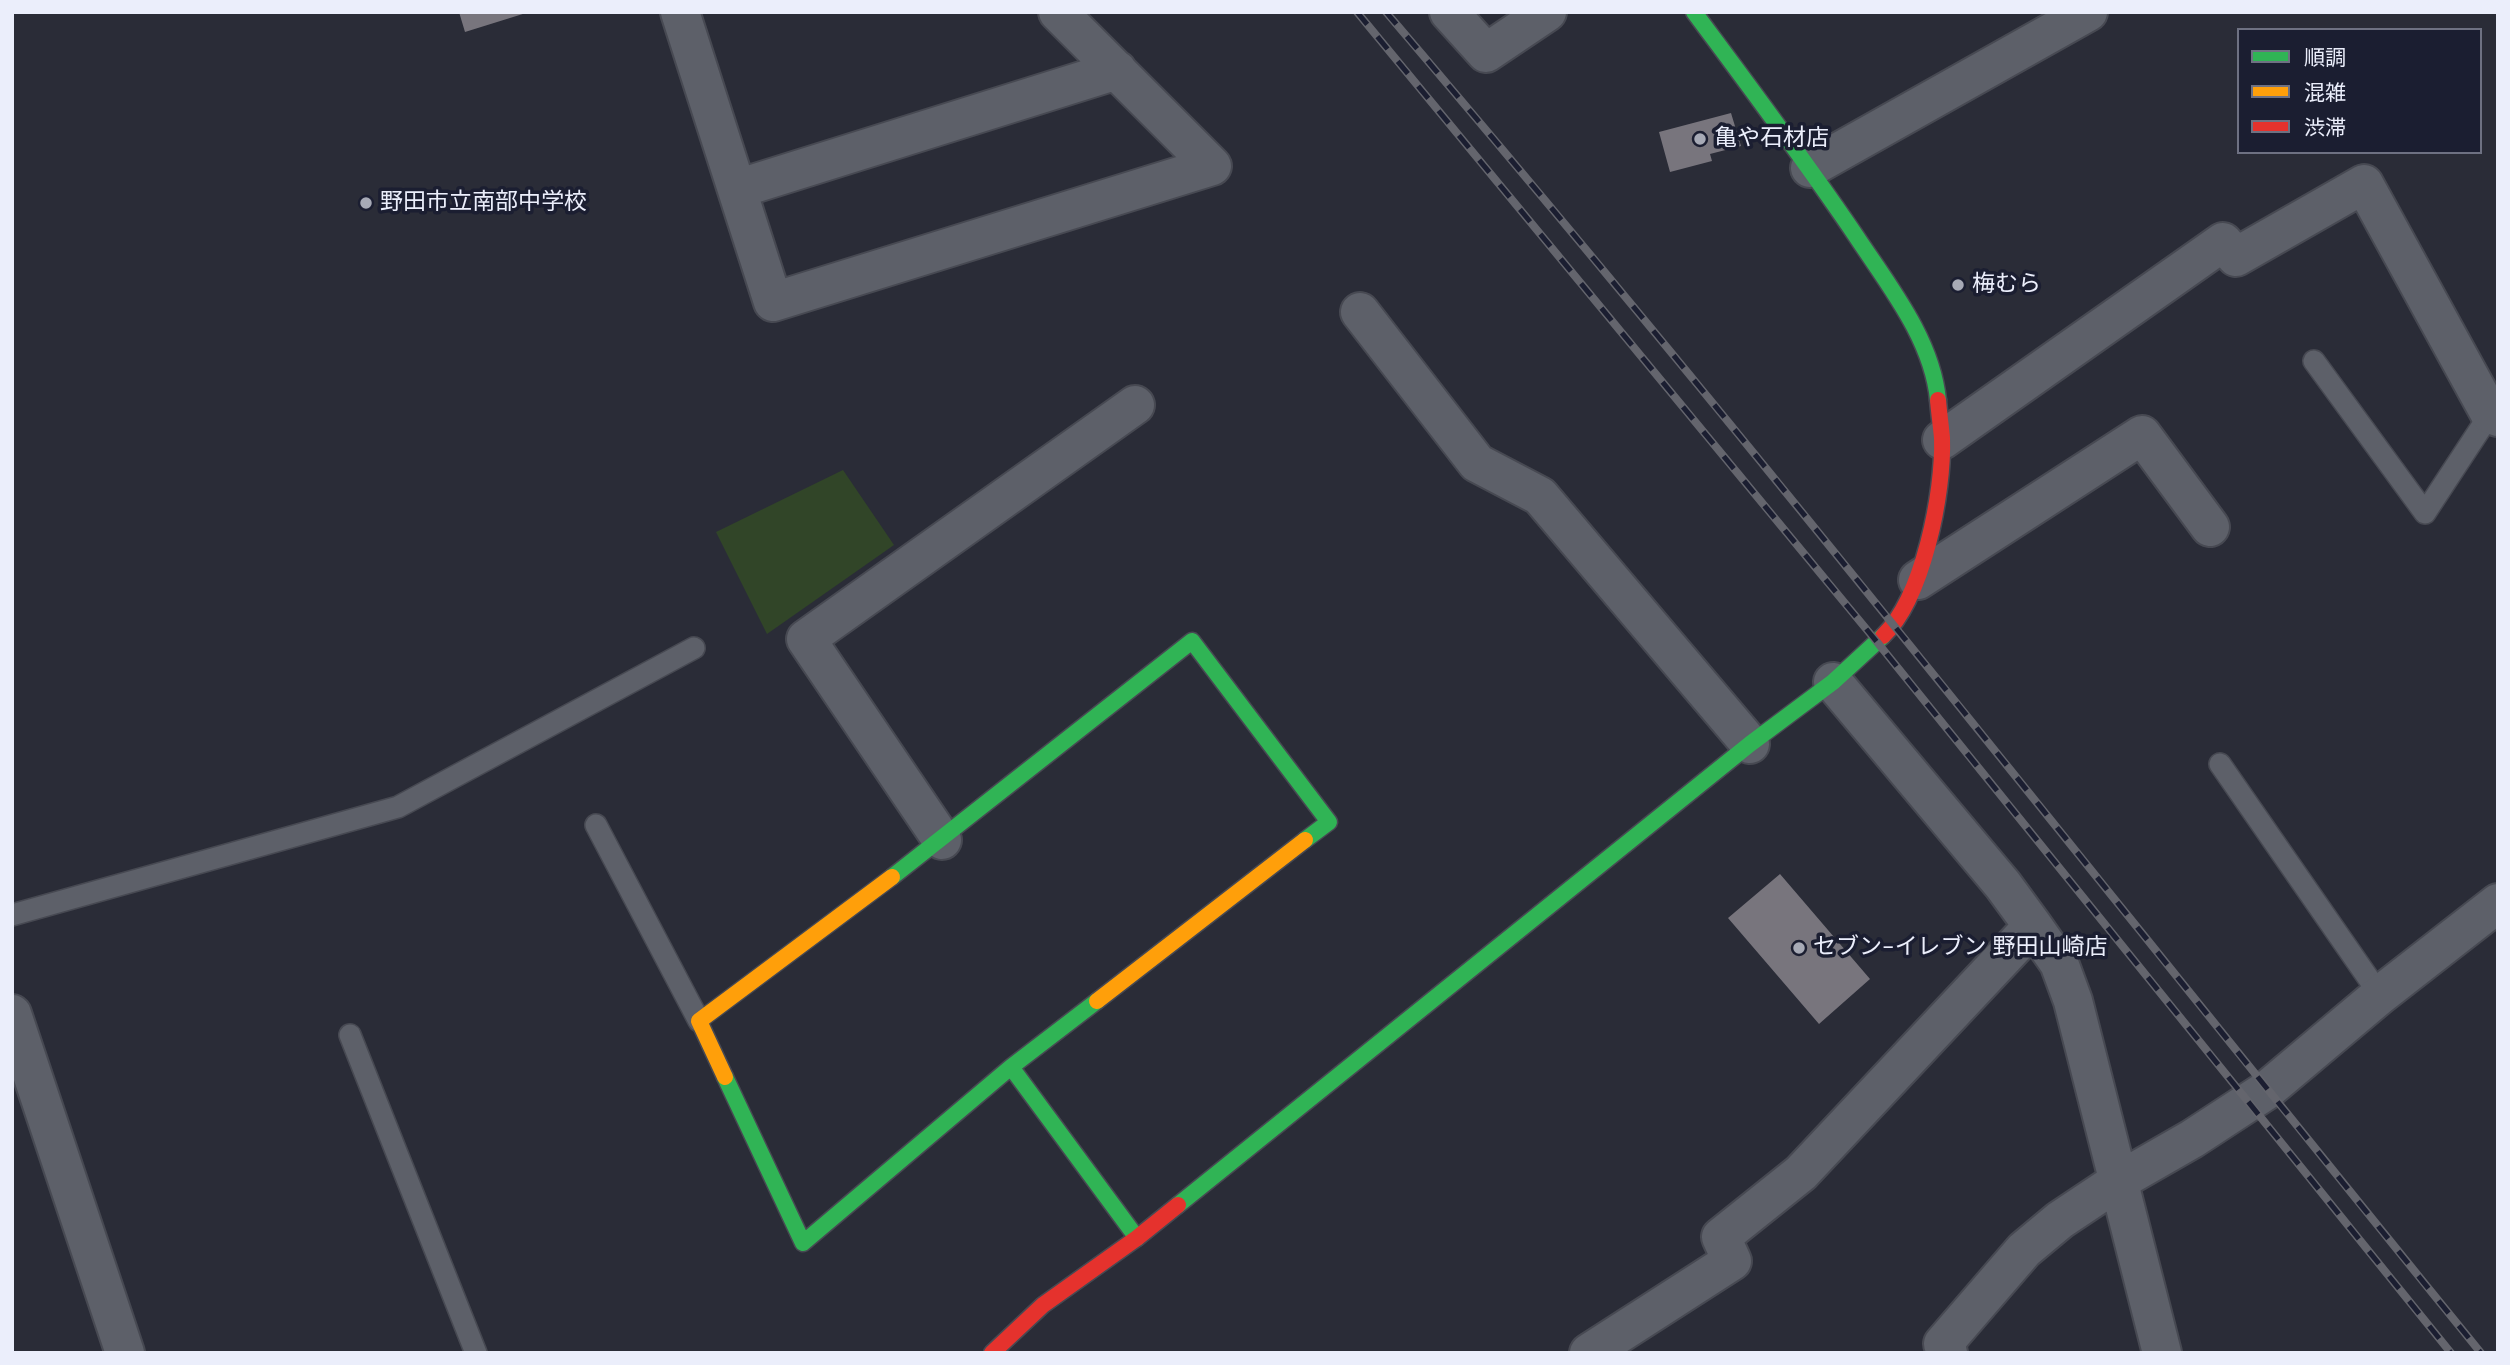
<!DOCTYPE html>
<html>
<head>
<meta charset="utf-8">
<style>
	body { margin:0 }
	#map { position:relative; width:2510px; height:1365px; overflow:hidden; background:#2a2c37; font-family:"DM Sans","Noto Sans JP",sans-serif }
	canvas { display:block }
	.frame { position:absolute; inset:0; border:14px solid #ebeefb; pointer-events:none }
	.legend { position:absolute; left:2237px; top:28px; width:245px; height:126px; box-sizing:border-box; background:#1b1e31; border:2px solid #6e7182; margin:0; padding:9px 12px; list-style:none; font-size:21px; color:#ebeefb }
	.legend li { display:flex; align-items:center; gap:14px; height:35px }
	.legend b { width:35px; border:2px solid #6e7182 }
</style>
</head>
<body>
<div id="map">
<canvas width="2510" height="1365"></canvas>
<div class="frame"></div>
<ul class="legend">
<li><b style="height:9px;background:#30b455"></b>順調</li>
<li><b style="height:9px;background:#ff9f0a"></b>混雑</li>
<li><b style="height:9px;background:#e5322d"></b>渋滞</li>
</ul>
</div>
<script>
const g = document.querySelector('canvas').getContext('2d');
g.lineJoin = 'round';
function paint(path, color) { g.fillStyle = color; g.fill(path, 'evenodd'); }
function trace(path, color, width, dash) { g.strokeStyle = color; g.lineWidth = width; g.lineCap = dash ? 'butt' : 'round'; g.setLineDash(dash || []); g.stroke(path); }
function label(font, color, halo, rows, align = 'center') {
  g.font = font + ' "DM Sans","Noto Sans JP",sans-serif'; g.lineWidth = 7; g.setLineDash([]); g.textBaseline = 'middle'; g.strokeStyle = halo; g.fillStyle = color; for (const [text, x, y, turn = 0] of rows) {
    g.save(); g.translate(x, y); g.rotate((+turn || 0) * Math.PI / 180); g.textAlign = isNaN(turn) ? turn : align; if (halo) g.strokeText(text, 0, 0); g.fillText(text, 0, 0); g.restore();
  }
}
paint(new Path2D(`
	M843,470L894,545L767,634L716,532Z`), '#314528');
paint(new Path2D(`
	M459,12H526V13L465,32Z
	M1731,113L1741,146L1710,154L1712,161L1670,172L1659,132Z
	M1780,874L1870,979L1819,1024L1728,918Z`), '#78757d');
const lane = new Path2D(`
	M2314,361L2425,513L2490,414
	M2220,764L2380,995
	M596,825L699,1021
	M12,915L398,807L694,648
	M350,1035L476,1353`);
const street = new Path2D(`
	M680,12L773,302L1212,166L1058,12
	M1449,12L1486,53L1547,12
	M1810,168L2088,12
	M737,189L1117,70
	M1360,312L1477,463L1540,496L1750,744
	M1942,440L2223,242L2236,257L2364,184L2490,414L2498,417
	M1918,580L2142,435L2210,527
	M1833,682L2003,885L2033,926L2059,963L2073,1001L2162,1353
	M942,840L806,639L1135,405
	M12,1014L125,1353
	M1589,1353L1732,1261L1721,1237L1801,1173L2033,926
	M1948,1353L1943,1344L2024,1250L2060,1220L2117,1182L2192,1139L2267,1090L2380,995L2498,903`);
const fast = new Path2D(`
	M1694,12C1749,86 1804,159 1856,236C1889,286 1932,339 1938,400
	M892,877L1192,641L1329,822L1305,840
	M1097,1001L1011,1067L1137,1238
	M725,1077L803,1243L1011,1067
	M1178,1205L1750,744L1833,682L1883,636`);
const slow = new Path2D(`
	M1097,1001L1305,840
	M725,1077L699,1021L892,877`);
const jam = new Path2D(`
	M1883,636C1923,598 1944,492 1942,438C1941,426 1939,413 1938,400
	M992,1353L1043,1305L1137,1238L1178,1205`);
trace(lane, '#474952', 24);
trace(street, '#474952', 42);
trace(fast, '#474952', 19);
trace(slow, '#474952', 19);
trace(jam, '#474952', 19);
trace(lane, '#5d6069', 21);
trace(street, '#5d6069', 38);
trace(fast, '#30b455', 16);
trace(slow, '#ff9f0a', 16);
trace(jam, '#e5322d', 16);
const rail = new Path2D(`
	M1357,12L1877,642L2451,1353
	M1386,12C1761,451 2117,906 2481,1353`);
trace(rail, '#64656d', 8);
trace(rail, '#1b1e31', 5, [16]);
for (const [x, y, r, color] of [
	[1700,139,7,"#a7aab6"],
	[366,203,7,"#a7aab6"],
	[1958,285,7,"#a7aab6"],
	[1799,948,7,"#a7aab6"]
]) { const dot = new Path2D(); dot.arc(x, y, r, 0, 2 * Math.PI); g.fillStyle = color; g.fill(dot); trace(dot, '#1b1e31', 2.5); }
label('23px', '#ebeefb', '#1b1e31', [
	["亀や石材店",1714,139],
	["野田市立南部中学校",380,203],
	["梅むら",1972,285],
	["セブン-イレブン 野田山崎店",1813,948]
], 'left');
</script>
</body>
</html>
